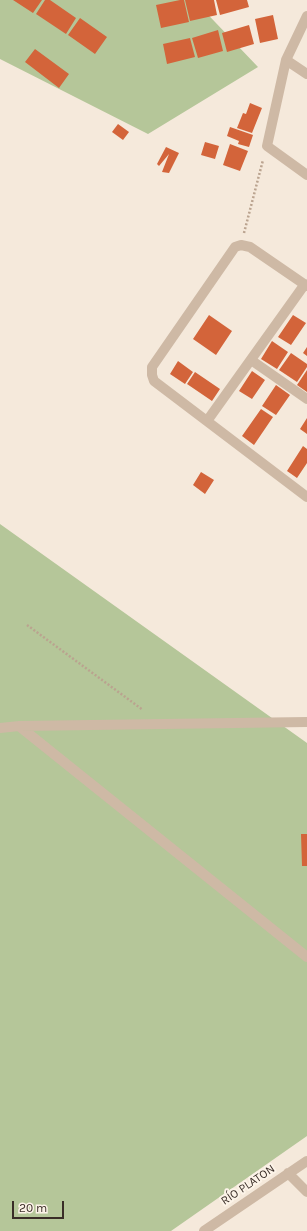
<!DOCTYPE html>
<html>
<head>
<meta charset="utf-8">
<style>
	body { margin:0 }
	#map { position:relative; width:307px; height:1231px; overflow:hidden; background:#f5e9db; font-family:Karla,sans-serif }
	canvas { display:block }
	.scale { position:absolute; left:12px; top:1201px; width:52px; height:18px; box-sizing:border-box; border:2px solid #392d27; border-top:0; padding-left:5px; font-size:12px; line-height:14px; white-space:nowrap; color:#392d27; -webkit-text-stroke:3px #fcf3e8; paint-order:stroke }
</style>
</head>
<body>
<div id="map">
<canvas width="307" height="1231"></canvas>
<div class="scale">20 m</div>
</div>
<script>
const g = document.querySelector('canvas').getContext('2d');
g.lineJoin = 'round';
function paint(path, color) { g.fillStyle = color; g.fill(path, 'evenodd'); }
function trace(path, color, width, dash) { g.strokeStyle = color; g.lineWidth = width; g.lineCap = dash ? 'butt' : 'round'; g.setLineDash(dash || []); g.stroke(path); }
function label(font, color, halo, rows, align = 'center') {
  g.font = font + ' Karla,sans-serif'; g.lineWidth = 4; g.setLineDash([]); g.textBaseline = 'middle'; g.strokeStyle = halo; g.fillStyle = color; for (const [text, x, y, turn = 0] of rows) {
    g.save(); g.translate(x, y); g.rotate((+turn || 0) * Math.PI / 180); g.textAlign = isNaN(turn) ? turn : align; if (halo) g.strokeText(text, 0, 0); g.fillText(text, 0, 0); g.restore();
  }
}
paint(new Path2D(`
	M0,0H194L258,67L148,134L0,59Z
	M0,524L307,743V1136L171,1231H0Z`), '#b5c699');
paint(new Path2D(`
	M13,0H42L33,13Z
	M45,0H50L76,18L66,34L36,14Z
	M180,0H184L189,22L161,28L156,5Z
	M185,0H214L217,15L190,21Z
	M216,0H247L249,7L220,15Z
	M273,15L278,39L260,43L255,19Z
	M80,18L107,37L95,54L68,35Z
	M249,25L254,44L227,52L222,33Z
	M218,30L223,51L198,58L192,38Z
	M190,38L195,57L167,64L163,44Z
	M35,49L69,74L59,88L25,62Z
	M250,103L262,108L252,133L237,128L243,113L246,114Z
	M118,124L129,132L123,140L112,132Z
	M230,127L253,135L249,147L238,144L239,141L227,136Z
	M205,142L219,146L215,159L201,155Z
	M230,144L248,151L240,171L223,165Z
	M166,147L179,153L169,173L162,172L169,154L159,166L157,164Z
	M209,315L232,331L216,355L193,339Z
	M293,315L306,323L291,345L278,337Z
	M272,341L288,352L277,369L261,359Z
	M307,347V356L303,353Z
	M291,353L307,364V367L297,382L279,370Z
	M178,361L193,372L185,384L170,374Z
	M307,370V392L297,385Z
	M252,371L265,380L252,399L239,391Z
	M195,372L220,389L212,401L187,384Z
	M276,385L290,395L276,415L262,406Z
	M261,409L273,417L254,445L242,436Z
	M307,418V434L300,429Z
	M303,446L307,449V463L297,478L287,471Z
	M201,472L214,480L205,494L193,485Z
	M301,834H307V866H302Z`), '#d3643a');
trace(new Path2D(`
	M244,233L263,160
	M27,625L143,710`), '#baa38f', 2.5, [2, 2]);
trace(new Path2D(`
	M307,16L286,60L267,146L307,175
	M286,60L307,74
	M307,286L250,247L241,245L235,247L152,367V375L154,381L307,497
	M251,360L307,399
	M207,421L305,284
	M19,726L307,957
	M0,728L19,726L307,722
	M288,1173L307,1192
	M204,1231L307,1161`), '#ceb9a5', 10);
label('12px', '#392d27', '#fcf3e8', [
	["RÍO PLATON",248,1185,-34]
]);
</script>
</body>
</html>
